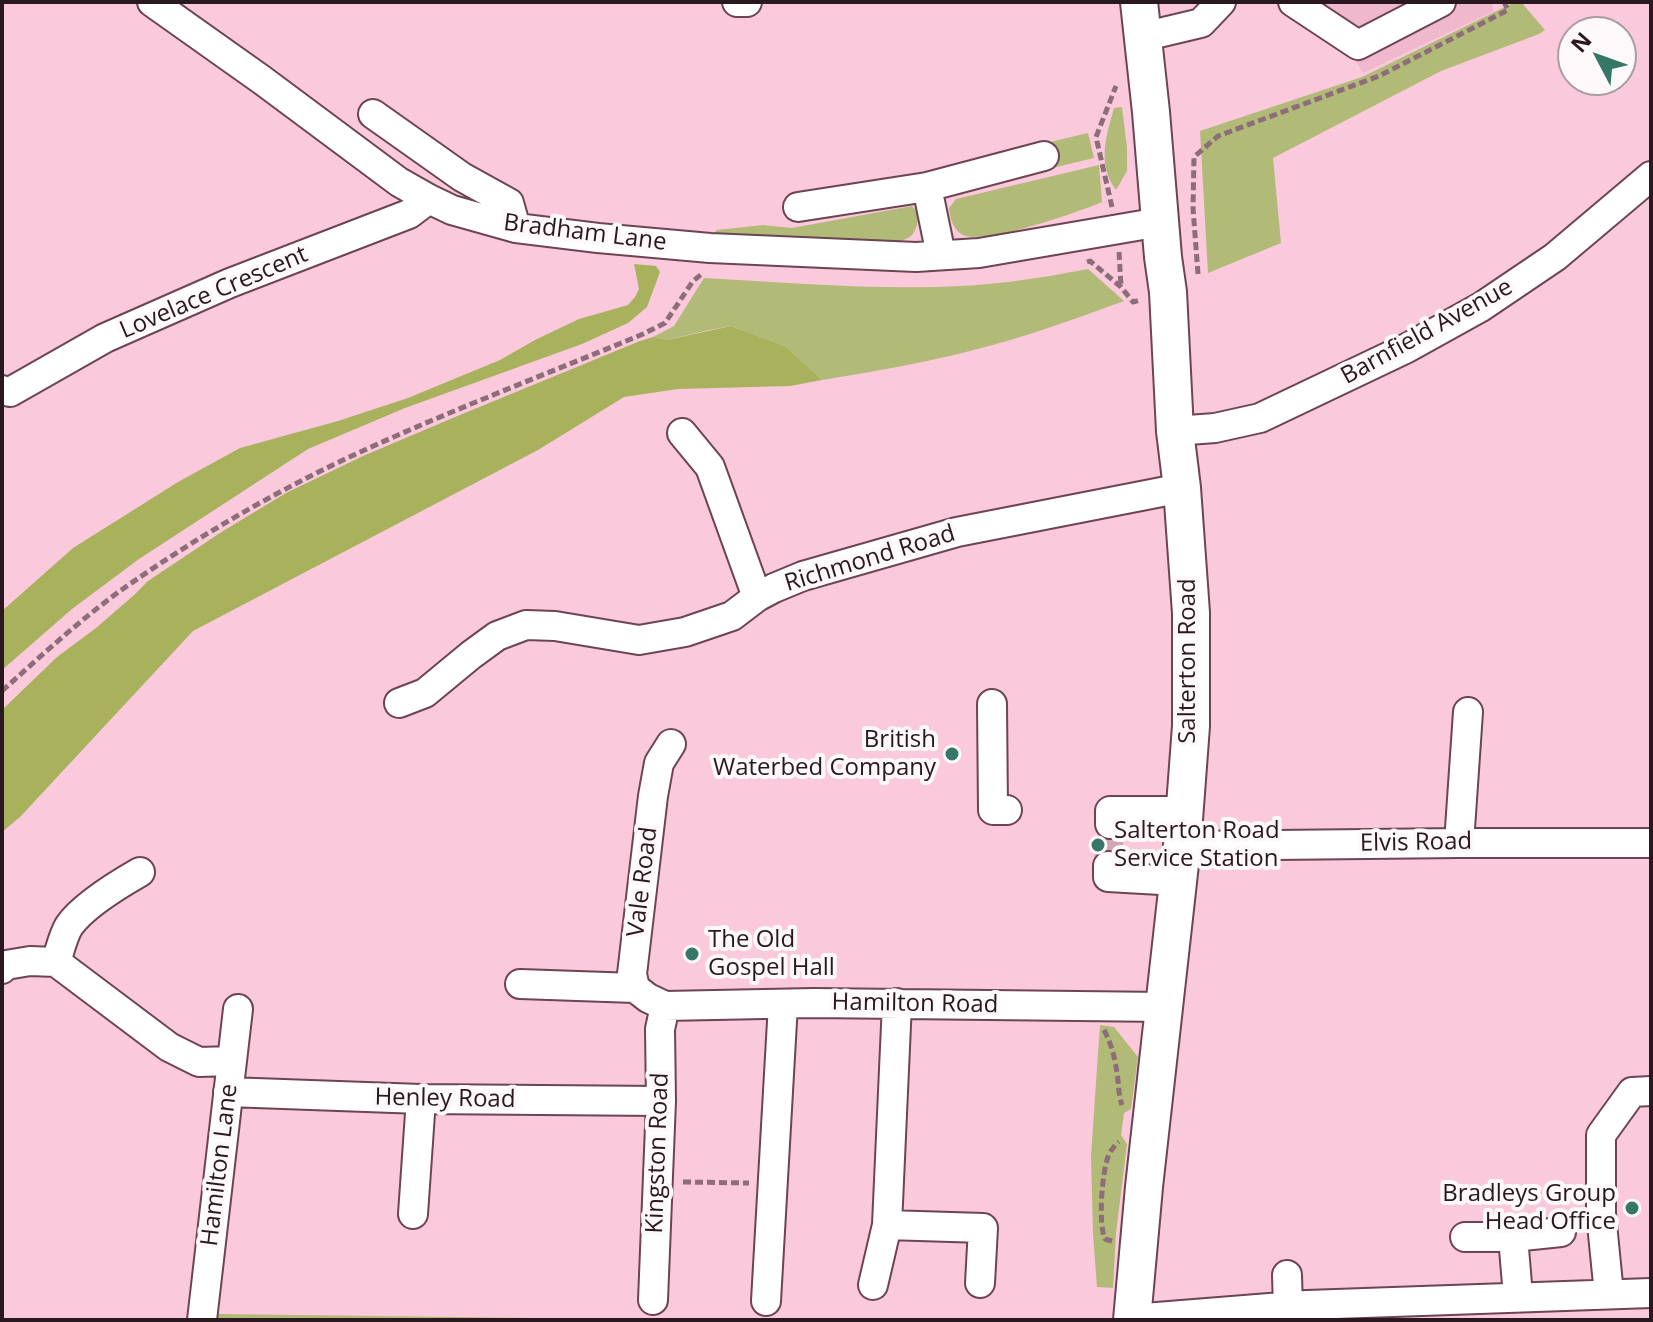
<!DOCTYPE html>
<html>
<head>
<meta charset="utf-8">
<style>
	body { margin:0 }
	#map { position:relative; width:1653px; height:1322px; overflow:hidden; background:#fac9db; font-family:"Open Sans",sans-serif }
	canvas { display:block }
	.frame { position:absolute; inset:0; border:4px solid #29181f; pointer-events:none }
	.north { position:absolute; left:1557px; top:16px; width:80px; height:80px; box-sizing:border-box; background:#fdf8fa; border:2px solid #a89ea2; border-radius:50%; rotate:311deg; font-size:22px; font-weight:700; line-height:32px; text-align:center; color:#29181f }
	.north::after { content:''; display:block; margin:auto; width:28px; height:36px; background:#367767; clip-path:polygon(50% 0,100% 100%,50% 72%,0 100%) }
</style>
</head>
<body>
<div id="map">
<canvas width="1653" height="1322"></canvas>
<div class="frame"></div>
<div class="north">N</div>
</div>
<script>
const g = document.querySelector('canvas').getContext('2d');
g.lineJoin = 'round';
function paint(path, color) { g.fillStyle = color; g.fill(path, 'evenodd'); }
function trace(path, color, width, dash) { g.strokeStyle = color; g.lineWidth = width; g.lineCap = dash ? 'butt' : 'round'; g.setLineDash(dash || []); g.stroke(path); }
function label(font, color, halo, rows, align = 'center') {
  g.font = font + ' "Open Sans",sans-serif'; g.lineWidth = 8; g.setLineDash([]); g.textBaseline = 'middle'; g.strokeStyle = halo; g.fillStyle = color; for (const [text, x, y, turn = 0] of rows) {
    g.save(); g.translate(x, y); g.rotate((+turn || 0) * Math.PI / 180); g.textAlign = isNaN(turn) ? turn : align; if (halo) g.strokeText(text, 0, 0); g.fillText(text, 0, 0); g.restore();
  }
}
paint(new Path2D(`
	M1311,2H1491L1494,11L1363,73L1354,57Z`), '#f0b8cd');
paint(new Path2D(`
	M1515,2H1521L1545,30L1539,34L1441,71L1273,158L1281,243L1208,273L1200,131L1362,77Z
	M1122,107L1127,148V171L1116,190C1097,163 1106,137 1114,108Z
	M1088,133L1094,158L1052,168L1046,143Z
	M1099,165L1102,202C1079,212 985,245 963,235C953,230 950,218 949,208L956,199Z
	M912,206L919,214C916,237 910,240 889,243L722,235L714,233L717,230L763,225L792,228Z
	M1088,269L1124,301C1072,320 1020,339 966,352C919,364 870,372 822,380L785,346L731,326L709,330L667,340L653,337L674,326L704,278C781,282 859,289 936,287C988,286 1037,279 1088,269Z
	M1100,1025L1114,1027L1138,1057L1131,1109L1124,1113L1121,1135L1127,1144L1116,1233L1113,1288L1097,1287L1093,1234L1091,1156Z
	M218,1314L692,1320H217Z`), '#b1ba76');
paint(new Path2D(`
	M634,264L656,266L660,272L647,307L628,323L582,344L405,408L308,449L139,559L72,609L2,670V611L73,548L178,482L240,448L338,421L408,398L500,360L535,340L579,319L628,305L635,297L639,289Z
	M731,326L785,346L822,380L790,386L678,389L624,397L538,450L193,631L20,817L2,832V710L57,657L96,628L134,595L148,581L223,531L286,493L363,456L455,417L640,341L653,337L667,340Z`), '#a8b25d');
trace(new Path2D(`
	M1108,866L1110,824`), '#d0a6b5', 28, [28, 14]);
const minor = new Path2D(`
	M152,2L262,80L399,182L429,199L452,210L516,228L598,238L710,248L916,257L979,253L1160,222
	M737,2H747
	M1293,2L1358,45L1441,2
	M1142,37L1201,23L1221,2
	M373,114L462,177L509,203L516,228
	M927,187L941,255
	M798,207L927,187L1044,156
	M2,390L10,392L105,338L230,283L409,214L429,199
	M1175,431L1215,428L1260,418L1407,348L1481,307L1555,257L1651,176
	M682,433L710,467L757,597
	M399,703L425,693L471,655L497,636L526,625L555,626L639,640L685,632L732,616L757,597L774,588L803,576L957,532L1182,488
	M992,704L993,810H1007
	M671,744L659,763L653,796L632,974L635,988L648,998L665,1006L814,1003L1165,1007
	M1110,824V811H1185
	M1459,843L1468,712
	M1182,846L1459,843H1651
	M1108,866V877L1178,881
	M56,962C60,950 63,936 69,926C83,906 119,884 140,872
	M2,969L6,965L30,961L56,962L169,1047L199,1062L231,1061
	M520,984L635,988
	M228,1092L421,1099L661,1101
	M413,1214L421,1099
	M887,1225L983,1228L980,1283
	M1465,1237H1513L1518,1296
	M1513,1237L1561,1232
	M1287,1275L1288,1307
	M873,1285L887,1225L897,1003
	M1609,1294L1601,1214V1135L1632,1092L1651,1091
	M653,1300L661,1101L660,1029L665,1006
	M766,1301L783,1004
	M1132,1319L1307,1305L1651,1293
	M202,1320L238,1009`);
const major = new Path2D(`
	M1132,1320L1144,1187L1182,846L1191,726V613L1182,488L1175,431L1168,292L1163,257L1151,112L1139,2`);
trace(minor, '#6c4453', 32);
trace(major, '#6c4453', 40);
trace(new Path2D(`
	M1112,207L1096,137L1116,86
	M1119,252L1121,286
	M1087,262L1090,261L1121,287L1133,302L1140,300
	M1198,274L1193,208L1194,157L1218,136L1379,76L1508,10L1504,2
	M2,691C42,655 83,617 127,586C203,533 285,486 369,448C459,407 552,372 643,334L665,323L693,281L703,273
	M1104,1030C1111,1043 1115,1058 1117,1073C1119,1084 1118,1094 1122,1105
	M683,1182L749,1183
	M1112,1241L1105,1239C1098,1224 1102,1173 1108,1157C1110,1151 1114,1146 1119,1142`), '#8d6d79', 5, [8, 4]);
trace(minor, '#fff', 28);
trace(major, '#fff', 36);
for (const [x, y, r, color] of [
	[952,754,8,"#367767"],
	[1098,845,8,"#367767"],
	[692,954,8,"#367767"],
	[1632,1208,8,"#367767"]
]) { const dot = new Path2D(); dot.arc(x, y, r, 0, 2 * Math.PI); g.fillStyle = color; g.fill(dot); trace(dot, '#fdf8fa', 3); }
label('24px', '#29181f', '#fdf8fa', [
	["Bradham Lane",585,233,7],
	["Lovelace Crescent",214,293,-23],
	["Barnfield Avenue",1427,332,-29],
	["Richmond Road",870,559,-17],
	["Salterton Road",1188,661,-90],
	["Elvis Road",1416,843,-1],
	["Vale Road",643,882,-83],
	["Hamilton Road",915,1004,1],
	["Henley Road",445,1099,1],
	["Kingston Road",658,1153,-88],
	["Hamilton Lane",220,1165,-83]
]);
label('24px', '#29181f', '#fdf8fa', [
	["British",936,740],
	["Waterbed Company",936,768],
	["Salterton Road",1114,831,"left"],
	["Service Station",1114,859,"left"],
	["The Old",708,940,"left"],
	["Gospel Hall",708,968,"left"],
	["Bradleys Group",1616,1194],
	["Head Office",1616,1222]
], 'right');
</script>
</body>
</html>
